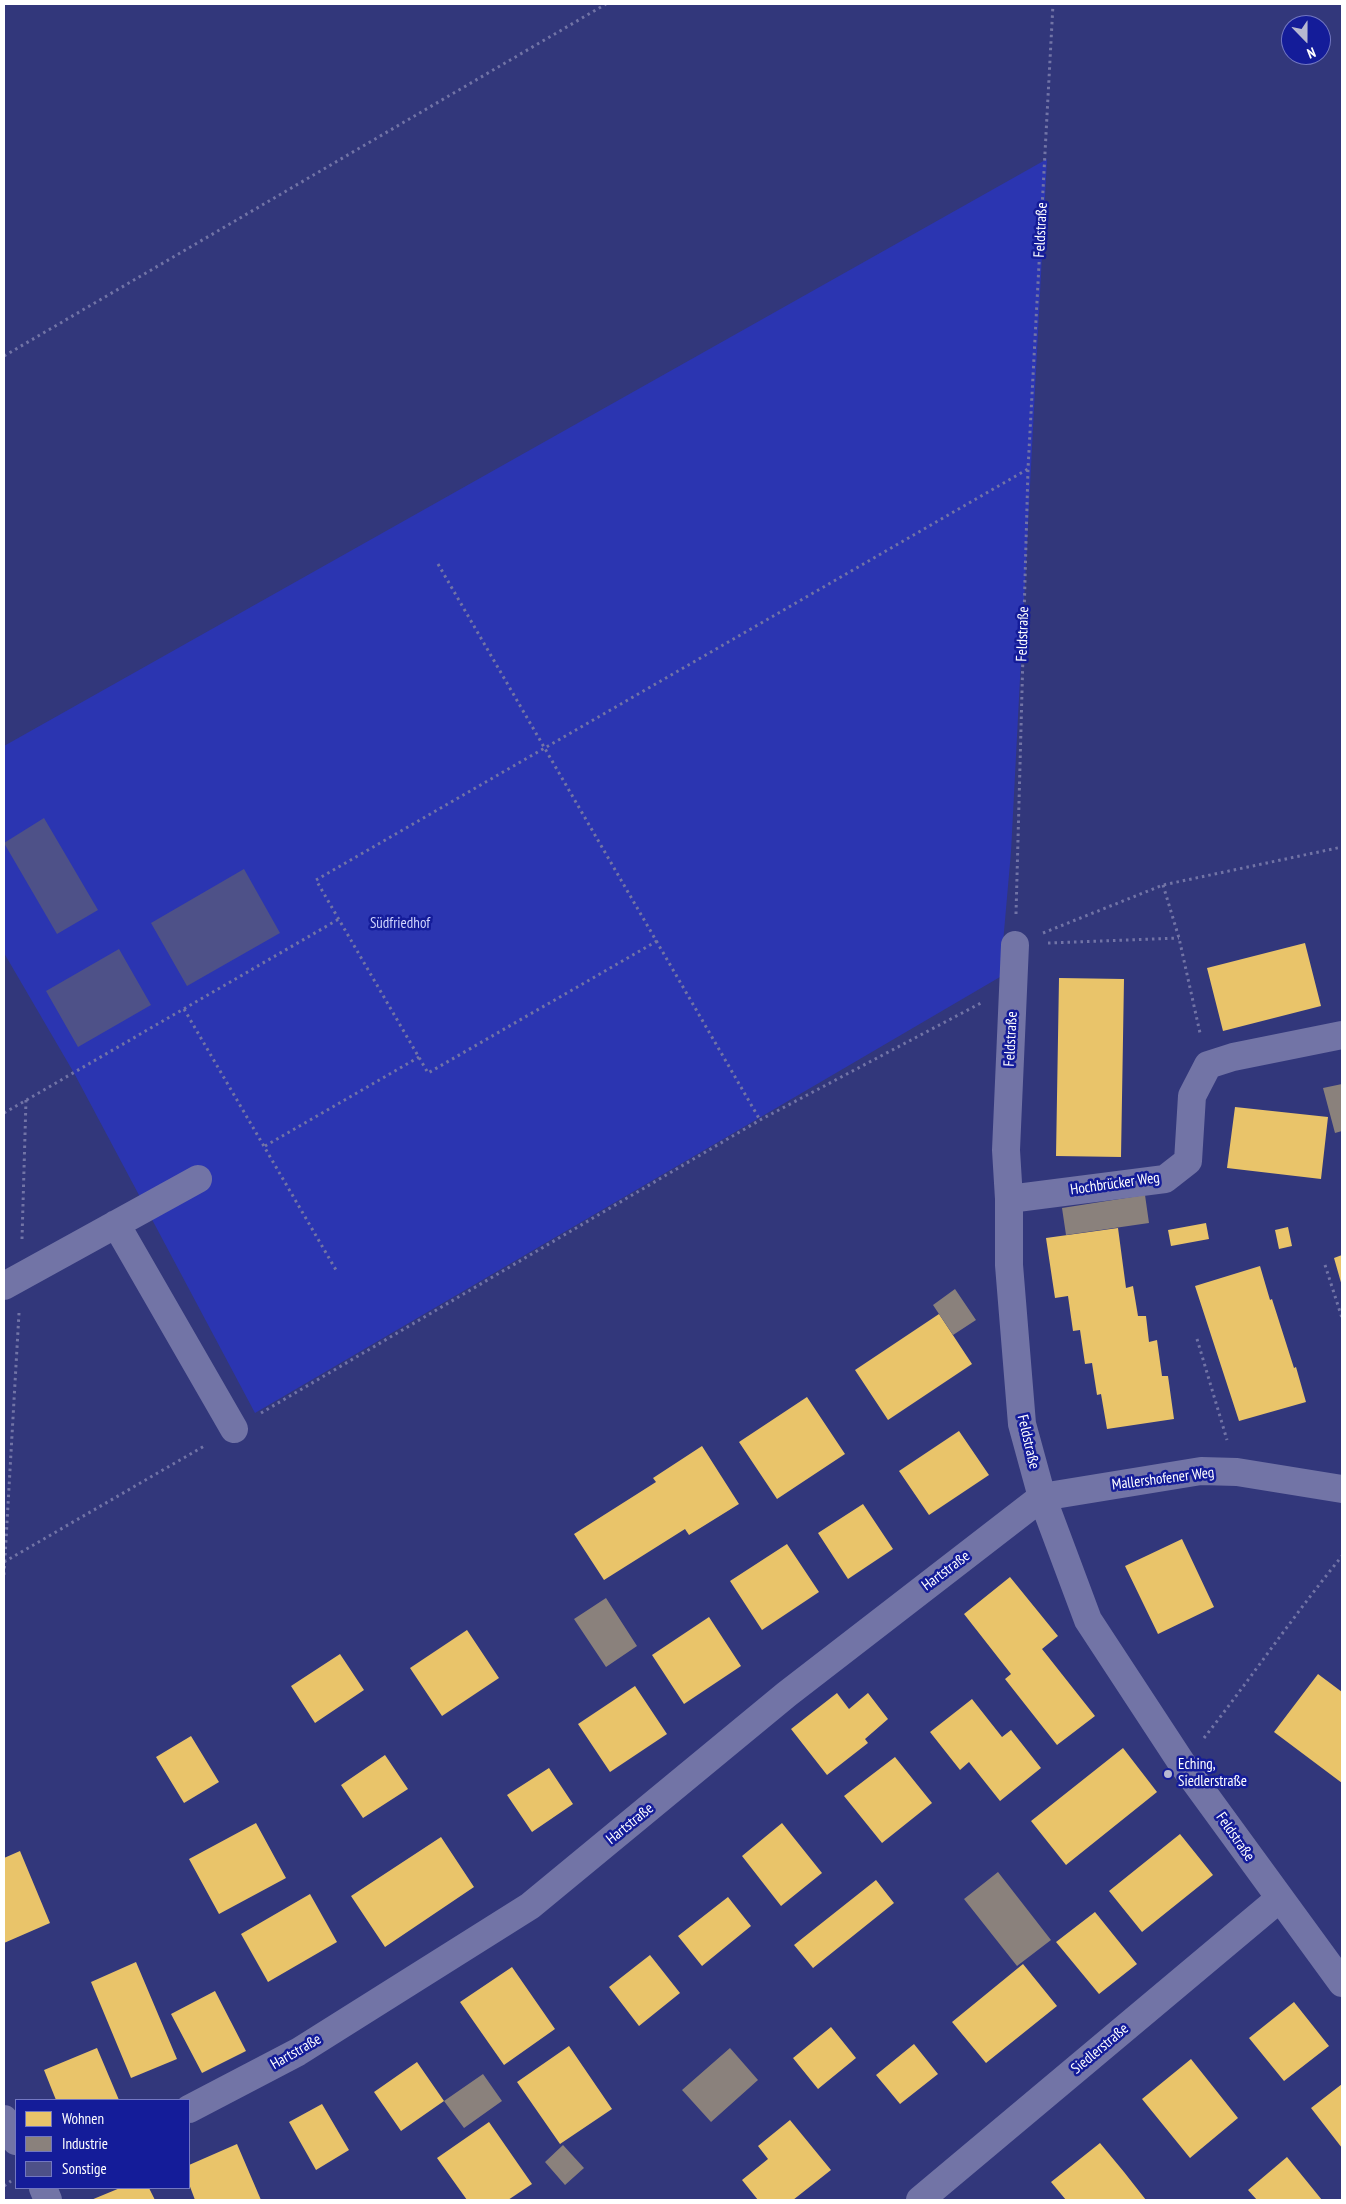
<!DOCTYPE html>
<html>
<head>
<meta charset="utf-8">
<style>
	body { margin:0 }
	#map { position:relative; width:1346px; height:2204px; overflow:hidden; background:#32377b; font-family:"PT Sans Narrow",sans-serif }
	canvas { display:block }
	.frame { position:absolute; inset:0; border:5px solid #fff; pointer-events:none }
	.legend { position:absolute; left:15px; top:2099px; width:175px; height:90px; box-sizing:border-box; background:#141c99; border:1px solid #7277c2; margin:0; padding:6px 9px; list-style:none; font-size:15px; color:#fff }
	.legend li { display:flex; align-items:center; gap:10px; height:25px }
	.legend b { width:25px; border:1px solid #7277c2 }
	.north { position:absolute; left:1281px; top:15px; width:50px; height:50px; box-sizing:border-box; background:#141c99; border:1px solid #7277c2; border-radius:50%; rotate:158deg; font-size:14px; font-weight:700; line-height:20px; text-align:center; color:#fff }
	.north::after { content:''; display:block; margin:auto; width:18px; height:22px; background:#b7b9d1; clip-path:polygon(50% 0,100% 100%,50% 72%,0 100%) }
</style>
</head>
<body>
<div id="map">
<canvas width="1346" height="2204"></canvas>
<div class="frame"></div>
<ul class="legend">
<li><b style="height:14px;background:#e9c46a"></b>Wohnen</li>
<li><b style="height:14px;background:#8a817c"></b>Industrie</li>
<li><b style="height:14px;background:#4e5188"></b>Sonstige</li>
</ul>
<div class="north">N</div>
</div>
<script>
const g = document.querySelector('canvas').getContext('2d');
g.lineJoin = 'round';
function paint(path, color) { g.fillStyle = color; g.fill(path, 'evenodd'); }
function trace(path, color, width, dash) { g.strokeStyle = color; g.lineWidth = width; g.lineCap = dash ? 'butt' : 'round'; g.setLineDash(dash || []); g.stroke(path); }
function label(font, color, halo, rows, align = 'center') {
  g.font = font + ' "PT Sans Narrow",sans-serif'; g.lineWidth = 5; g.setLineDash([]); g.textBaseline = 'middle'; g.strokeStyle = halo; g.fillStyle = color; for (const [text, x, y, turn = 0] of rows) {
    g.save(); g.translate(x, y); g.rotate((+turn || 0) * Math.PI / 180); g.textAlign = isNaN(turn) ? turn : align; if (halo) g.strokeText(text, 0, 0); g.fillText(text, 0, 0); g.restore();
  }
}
paint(new Path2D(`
	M1047,159L1011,852L1000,977L255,1413L74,1073L4,953V746Z`), '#2b35b1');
paint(new Path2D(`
	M1305,943L1321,1006L1223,1031L1207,968Z
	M1059,978L1124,979L1121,1157L1056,1156Z
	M1235,1107L1328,1117L1321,1179L1227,1168Z
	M1206,1223L1209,1239L1171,1246L1168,1230Z
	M1288,1227L1292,1246L1279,1249L1275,1230Z
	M1118,1228L1126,1288L1133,1286L1138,1316H1146L1149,1342L1157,1340L1162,1376H1168L1174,1419L1107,1429L1101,1394L1097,1395L1092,1363L1085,1364L1080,1330L1073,1331L1068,1296L1055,1298L1046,1238Z
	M1342,1255V1286L1334,1258Z
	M1260,1266L1270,1300L1272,1299L1294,1368L1296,1367L1306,1402L1239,1421L1195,1286Z
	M939,1314L972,1364L888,1420L855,1370Z
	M807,1397L845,1454L777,1499L739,1442Z
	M959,1431L989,1475L929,1515L899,1471Z
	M702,1446L739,1504L689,1535L685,1529L604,1580L574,1534L656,1482L653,1478Z
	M863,1504L893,1549L848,1579L818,1533Z
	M1182,1539L1214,1607L1158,1634L1125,1566Z
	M787,1544L819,1592L762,1630L730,1581Z
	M1010,1577L1058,1636L1042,1649L1095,1716L1057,1745L1005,1679L1011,1674L964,1614Z
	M709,1617L741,1666L684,1704L652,1655Z
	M467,1630L499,1678L442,1716L410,1668Z
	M340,1654L364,1690L315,1723L291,1686Z
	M1318,1674L1342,1692V1783L1274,1732Z
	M635,1686L667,1734L610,1772L578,1724Z
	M837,1693L849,1709L868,1693L888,1719L865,1739L868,1743L827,1775L791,1729Z
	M972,1699L1002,1737L1011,1730L1041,1768L1000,1801L969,1762L960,1770L930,1732Z
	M191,1736L219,1782L184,1803L156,1757Z
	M1123,1748L1157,1792L1066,1865L1031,1821Z
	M385,1755L408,1789L363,1818L341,1785Z
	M895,1757L932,1803L882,1843L844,1796Z
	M549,1768L573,1804L532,1832L507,1795Z
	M256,1823L286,1878L219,1914L189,1859Z
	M782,1823L822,1873L781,1906L742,1856Z
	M1180,1834L1213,1875L1142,1932L1109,1891Z
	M441,1837L474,1887L385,1947L351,1896Z
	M20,1851L50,1923L4,1943V1858Z
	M876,1880L894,1903L813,1968L794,1945Z
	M310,1894L337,1942L268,1982L241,1934Z
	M728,1897L751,1926L702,1966L678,1936Z
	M1095,1912L1137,1964L1099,1994L1056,1942Z
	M650,1955L680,1993L639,2026L609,1987Z
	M136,1962L177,2059L131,2078L91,1982Z
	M1023,1964L1057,2006L986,2063L952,2022Z
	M512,1967L555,2029L504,2065L460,2002Z
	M215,1991L246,2051L202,2073L171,2014Z
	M1294,2002L1329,2046L1284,2081L1249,2038Z
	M831,2027L856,2058L818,2089L793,2058Z
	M914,2044L938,2074L900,2104L876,2075Z
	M569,2046L612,2109L560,2144L517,2082Z
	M97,2048L119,2100H56L44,2070Z
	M1191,2059L1238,2118L1190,2158L1142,2099Z
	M417,2062L444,2101L401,2131L374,2092Z
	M1342,2084V2148L1311,2108Z
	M322,2104L349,2150L316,2170L289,2122Z
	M790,2120L831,2170L793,2200H758L742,2180L768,2159L758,2146Z
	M489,2122L532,2184L508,2200H467L437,2158Z
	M1100,2143L1124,2172L1146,2200H1066L1051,2182Z
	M237,2144L261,2200H195L189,2184V2165Z
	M1287,2157L1322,2200H1257L1248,2190Z
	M120,2188H149L155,2200H91Z`), '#e9c46a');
paint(new Path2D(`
	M1342,1084V1131L1335,1133L1323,1088Z
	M1145,1195L1149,1223L1066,1235L1062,1208Z
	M955,1289L976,1320L953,1335L933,1305Z
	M606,1598L637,1646L606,1667L574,1619Z
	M998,1872L1051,1940L1017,1966L964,1899Z
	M730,2048L758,2080L711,2122L682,2090Z
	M483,2074L502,2101L464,2128L444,2101Z
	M563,2145L584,2168L565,2185L545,2162Z`), '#8a817c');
paint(new Path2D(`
	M44,818L98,910L57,934L4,843Z
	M244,869L280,933L187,986L151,923Z
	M119,949L151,1005L78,1047L46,991Z`), '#4e5188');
trace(new Path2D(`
	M4,356L606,4
	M438,564L760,1120
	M1163,885L1179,938L1200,1033
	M1016,914L1028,469L1053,4
	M1043,933L1163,885L1342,847
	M657,941L428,1073L316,880L1028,469
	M1048,943L1179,938
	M184,1009L336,1270
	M4,1113L339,919
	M265,1146L419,1057
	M22,1239L26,1100
	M1325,1265L1342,1318
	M1197,1339L1227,1440
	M261,1413L760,1120L981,1003
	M4,1562L206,1445
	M4,1575L19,1313
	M1204,1738C1251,1678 1294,1615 1342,1556
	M4,2186L11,2181`), '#7274a6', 3, [2.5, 4]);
trace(new Path2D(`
	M1015,945L1006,1150L1009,1199V1265L1022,1424L1042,1497L1088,1620L1183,1765L1342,1983
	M1009,1199L1165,1179L1188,1161L1192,1096L1208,1065L1233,1057L1342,1035
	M116,1224L234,1429
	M4,1286L198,1179
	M189,2109L298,2052L530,1906L787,1694L1042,1497L1201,1471L1237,1472L1342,1489
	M4,2119L16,2141
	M43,2188L48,2200
	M920,2200L1279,1899`), '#7274a6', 28);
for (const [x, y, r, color] of [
	[1168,1774,5,"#b7b9d1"]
]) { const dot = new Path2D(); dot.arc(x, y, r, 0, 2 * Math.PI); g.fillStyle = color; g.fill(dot); trace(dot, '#141c99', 2); }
label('15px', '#fff', '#141c99', [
	["Feldstraße",1041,230,-87],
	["Feldstraße",1023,634,-88],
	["Feldstraße",1011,1039,-87],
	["Hochbrücker Weg",1115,1184,-8],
	["Feldstraße",1028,1442,77],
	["Mallershofener Weg",1163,1479,-7],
	["Hartstraße",946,1571,-37],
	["Hartstraße",630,1824,-39],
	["Feldstraße",1235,1837,55],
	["Siedlerstraße",1100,2049,-40],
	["Hartstraße",296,2052,-30]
]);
label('15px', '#cfd3fd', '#141c99', [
	["Südfriedhof",400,924]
]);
label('15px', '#fff', '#141c99', [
	["Eching,",1178,1765],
	["Siedlerstraße",1178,1782]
], 'left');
</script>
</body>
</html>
